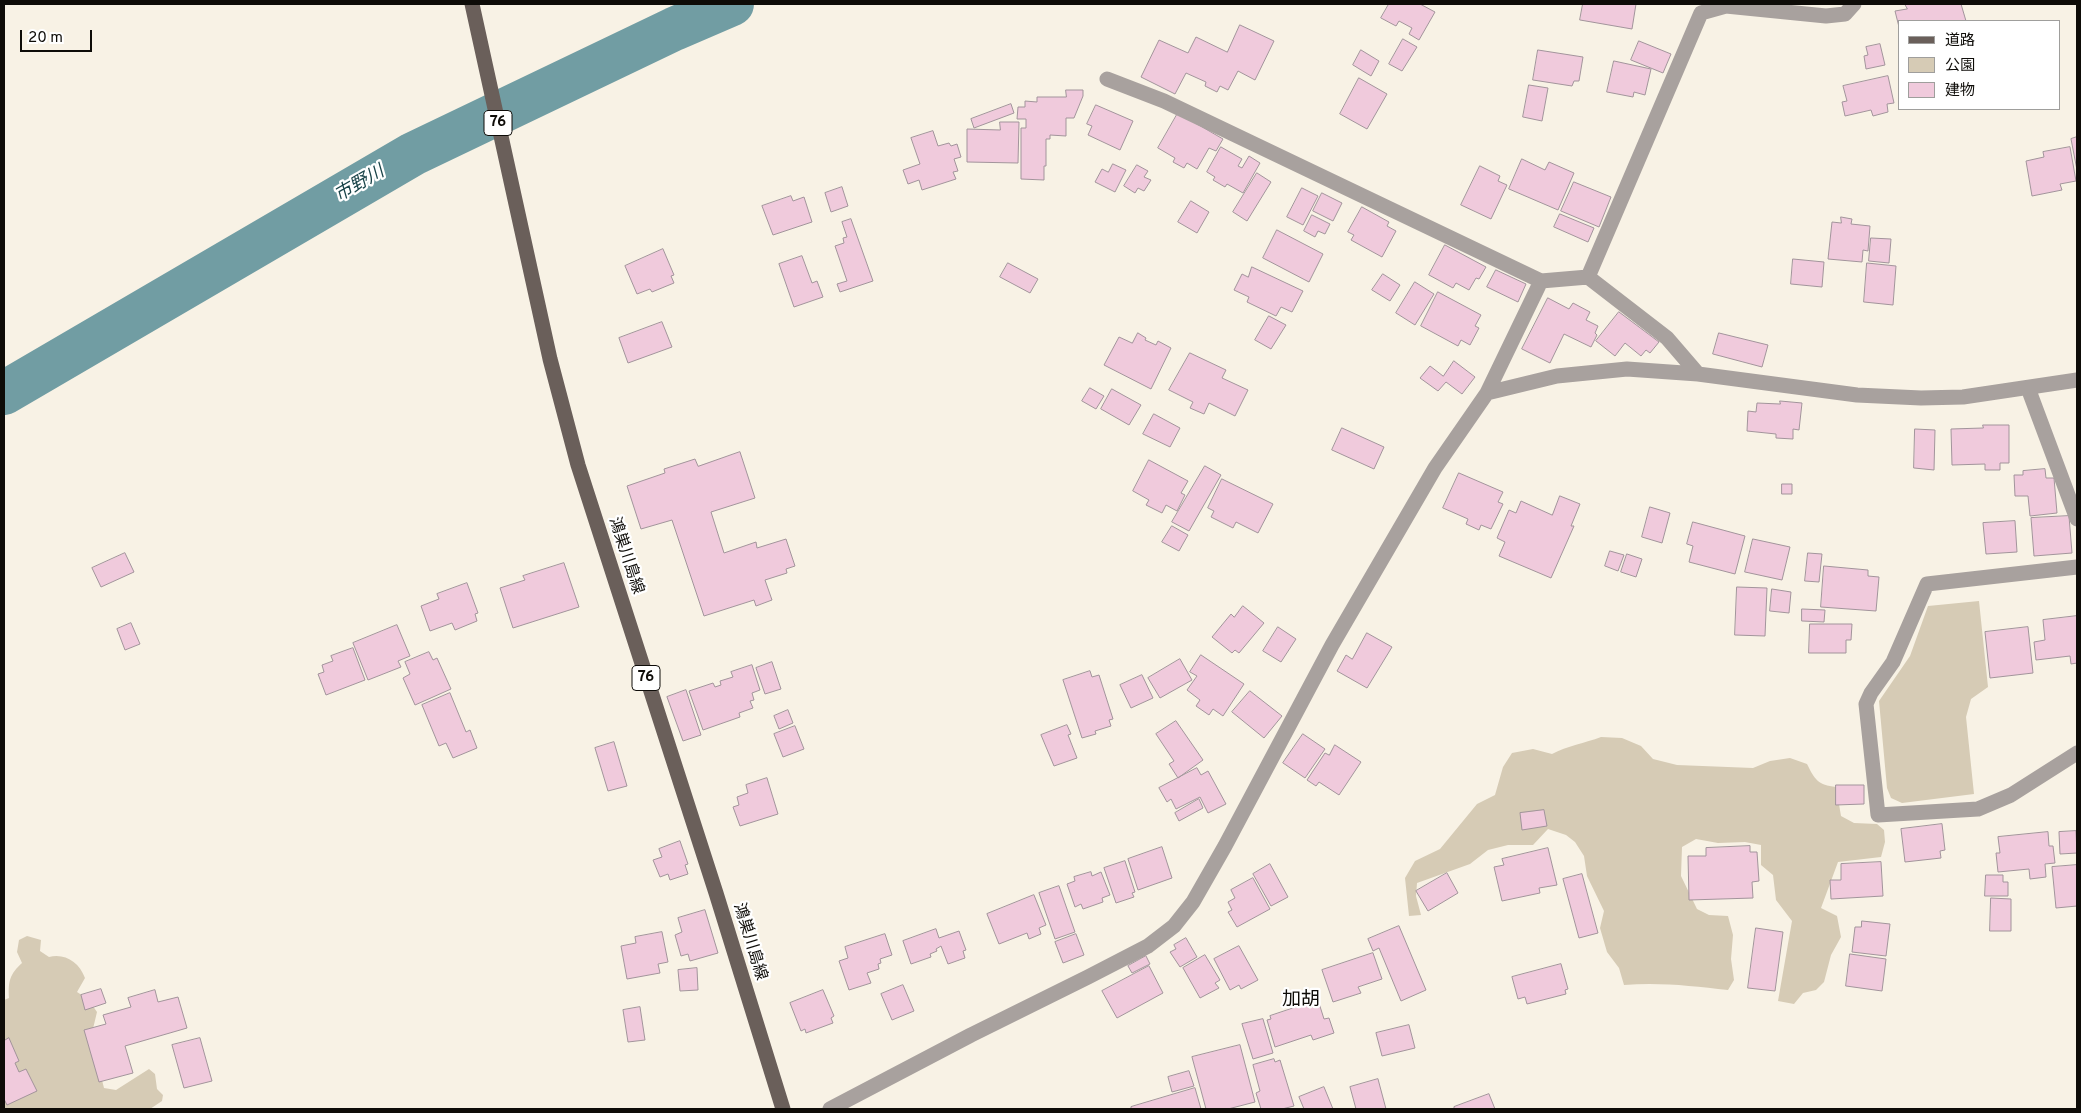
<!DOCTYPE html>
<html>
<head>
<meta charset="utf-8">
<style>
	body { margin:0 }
	#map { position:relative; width:2081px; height:1113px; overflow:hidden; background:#f8f2e5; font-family:Overpass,"Noto Sans JP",sans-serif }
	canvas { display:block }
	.frame { position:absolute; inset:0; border:5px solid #0e0c08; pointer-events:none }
	.legend { position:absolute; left:1898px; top:20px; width:162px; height:90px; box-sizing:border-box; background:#fff; border:1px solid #9f9e9c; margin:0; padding:6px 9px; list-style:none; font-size:15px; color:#0e0c08 }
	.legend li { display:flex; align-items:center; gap:10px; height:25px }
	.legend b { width:25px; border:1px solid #9f9e9c }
	.scale { position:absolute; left:20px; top:30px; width:72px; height:22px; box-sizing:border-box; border:2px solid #0e0c08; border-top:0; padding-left:6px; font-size:15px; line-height:18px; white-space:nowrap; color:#0e0c08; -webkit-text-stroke:4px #fff; paint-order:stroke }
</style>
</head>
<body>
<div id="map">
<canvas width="2081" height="1113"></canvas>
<div class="frame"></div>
<ul class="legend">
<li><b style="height:6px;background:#6a5f5a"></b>道路</li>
<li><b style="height:14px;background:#d6cbb5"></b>公園</li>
<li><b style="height:14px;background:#f0cadc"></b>建物</li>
</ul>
<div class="scale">20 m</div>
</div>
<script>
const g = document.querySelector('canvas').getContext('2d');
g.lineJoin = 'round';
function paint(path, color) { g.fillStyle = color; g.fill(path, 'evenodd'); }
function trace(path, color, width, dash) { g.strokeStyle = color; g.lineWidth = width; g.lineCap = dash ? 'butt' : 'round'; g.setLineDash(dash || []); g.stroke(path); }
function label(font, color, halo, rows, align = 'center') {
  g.font = font + ' Overpass,"Noto Sans JP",sans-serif'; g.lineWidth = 4.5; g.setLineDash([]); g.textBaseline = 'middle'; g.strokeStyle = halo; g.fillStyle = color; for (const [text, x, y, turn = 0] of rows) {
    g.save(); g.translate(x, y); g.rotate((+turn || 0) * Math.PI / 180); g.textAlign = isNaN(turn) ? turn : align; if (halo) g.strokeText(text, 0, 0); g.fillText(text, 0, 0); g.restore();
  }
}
paint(new Path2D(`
	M1979,601L1988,687L1971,699L1966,717L1974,794L1902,803L1891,798L1887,788L1879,701L1910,656L1928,606Z
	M1601,737L1622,738L1641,746L1653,759L1677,765L1753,768L1770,761L1790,758L1807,764C1815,780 1818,785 1836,787L1841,816L1854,823L1877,824L1884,830L1885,842L1881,857L1838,862L1821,908L1837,916L1841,937L1831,955L1824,982L1816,990L1803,993L1794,1004L1778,1001L1792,921L1776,900L1773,875L1761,865V845L1745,842L1718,843L1696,839L1682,847L1681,876L1697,909L1709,915L1728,916L1733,935L1731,959L1734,980L1728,990C1693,986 1659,982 1624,985L1619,968L1607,952L1600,928L1604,911L1587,876L1584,856L1575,842L1566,835L1548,829L1533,845H1508L1488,850L1470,864L1417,883L1416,896L1421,915L1409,916L1405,878L1415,861L1440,849L1477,804L1495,795L1503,767L1512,753L1533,749L1552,754C1567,746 1585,743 1601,737Z
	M27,936L41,940L40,951L49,957C65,953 79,962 85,978L77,992L88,999L97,1012L91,1037L104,1088L116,1090L149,1069L155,1074L157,1089L163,1095L162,1101L150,1109H4V1000L9,998C8,981 10,974 22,963L17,952L19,940Z`), '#d6cbb5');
trace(new Path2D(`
	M4,393L413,154L674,29L732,4`), '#719da3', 44);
const building = new Path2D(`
	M1389,4H1420L1435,12L1419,40L1409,34L1412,28L1399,21L1396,26L1381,18Z
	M1583,4H1636L1632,29L1580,20Z
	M1905,4H1961L1966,21H1900V31L1895,11L1907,9Z
	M1240,25L1274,41L1255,80L1238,71L1228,90L1220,86L1217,92L1205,86L1206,82L1186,73L1175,94L1141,77L1159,40L1188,53L1196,37L1227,52Z
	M1403,39L1417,47L1402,71L1389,64Z
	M1639,41L1671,54L1663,73L1631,60Z
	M1880,44L1885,65L1866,69L1864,56L1868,55L1866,47Z
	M1361,50L1379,61L1371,76L1353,65Z
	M1538,50L1583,57L1579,81H1574L1572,86L1533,80Z
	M1614,61L1651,69L1645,95L1634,92L1633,97L1607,92Z
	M1888,76L1894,103L1887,104L1888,112L1873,116L1871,110L1845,116L1842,102L1847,101L1843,86Z
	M1359,78L1387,94L1367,129L1340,114Z
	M1529,85L1548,88L1542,121L1523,117Z
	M1066,90H1083V96L1074,118H1066V136L1050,135V139H1046V166H1044V180L1021,179V128H1026V119H1017L1018,107H1025V101L1037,102V97H1066Z
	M1011,104L1014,113L974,128L971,119Z
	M1096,105L1133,121L1120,150L1088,135L1092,126L1087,124Z
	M1178,113L1223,139L1216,151L1209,148L1197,169L1187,163L1184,168L1173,162L1175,158L1158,148Z
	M1000,122H1019L1018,163L967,162V129L1000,130Z
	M933,131L938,146L949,143L951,146L957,144L961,157L954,159L958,171L953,172L956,179L922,190L919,180L908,184L903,170L920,164L911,138Z
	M2077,137V170L2071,139Z
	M1221,147L1242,159L1238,166L1242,168L1249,156L1260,163L1243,193L1227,184L1225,187L1213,180L1215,177L1207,172Z
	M2070,147L2076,181L2060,184L2062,190L2032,196L2026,161L2044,157L2043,152Z
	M1522,159L1545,170L1549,162L1574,173L1558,210L1509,189Z
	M1113,164L1126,170L1115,192L1095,182L1102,169L1108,172Z
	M1137,165L1148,171L1144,177L1151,180L1144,191L1138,188L1135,193L1124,186Z
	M1480,166L1500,176L1498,181L1507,185L1491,219L1461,205Z
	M1257,173L1271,182L1247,221L1233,212Z
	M1574,182L1611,197L1599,227L1561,211Z
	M842,187L848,206L831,212L825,193Z
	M1302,188L1318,196L1303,225L1287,217Z
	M1322,193L1342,203L1333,221L1313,211Z
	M791,196L793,201L804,197L812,222L773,235L762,206Z
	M1191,201L1209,212L1197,233L1178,222Z
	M1362,207L1389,222L1387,226L1396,231L1382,257L1351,240L1354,235L1348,232Z
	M1560,214L1594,228L1588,242L1554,227Z
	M1312,215L1330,224L1325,234L1318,231L1315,237L1304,231Z
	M1841,217L1852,219L1851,224L1870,226L1868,251L1863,250L1862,262L1828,259L1832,222L1841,223Z
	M851,219L873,281L840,292L837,284L847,281L835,246L844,243L843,238L847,237L842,222Z
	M1277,230L1323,254L1309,282L1263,258Z
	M1871,238L1891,239L1889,263L1869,261Z
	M1445,245L1486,267L1479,279L1476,278L1469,290L1456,283L1453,288L1429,275Z
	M663,249L674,275L671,276L674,283L652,292L650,289L637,294L625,266Z
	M802,256L812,283L817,281L823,297L794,307L779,264Z
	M1793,259L1824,262L1822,287L1791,284Z
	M1008,263L1038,279L1030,293L1000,277Z
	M1867,263L1896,266L1893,305L1864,302Z
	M1252,267L1303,291L1292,312L1281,307L1276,316L1247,302L1249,297L1234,290L1242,274L1248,277Z
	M1496,270L1526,284L1518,302L1487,287Z
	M1383,274L1400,285L1390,301L1372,290Z
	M1415,282L1434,294L1415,325L1396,313Z
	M1438,292L1481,315L1475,326L1479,328L1470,345L1461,340L1458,346L1421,326Z
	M1548,298L1569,309L1573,303L1590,312L1586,320L1598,326L1595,333L1597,335L1591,347L1564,334L1550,363L1522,349Z
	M1619,312L1659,342L1650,353L1646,350L1641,356L1625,343L1615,356L1596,341Z
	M1269,316L1286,325L1271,349L1255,340Z
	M662,322L672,347L628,363L619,338Z
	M1138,333L1146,338L1145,340L1156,345L1158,341L1171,348L1151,389L1104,365L1119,337L1132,343Z
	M1719,333L1768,345L1762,367L1713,354Z
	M1190,353L1226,370L1222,378L1248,390L1235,416L1209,403L1204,414L1190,408L1193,402L1169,390Z
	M1454,361L1475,377L1462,394L1446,382L1438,391L1420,378L1430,366L1443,376Z
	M1090,388L1104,396L1096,409L1082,401Z
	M1112,389L1141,405L1129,425L1101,409Z
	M1780,401L1802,403L1799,430L1793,429V439L1776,438V434L1747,431L1748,411L1756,412L1757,403L1780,404Z
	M1154,414L1180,428L1170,447L1143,434Z
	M1983,425H2009V463H2000V470H1985V464L1952,465L1951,429L1983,428Z
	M1342,428L1384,447L1374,469L1332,450Z
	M1915,429L1935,430L1934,470L1914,468Z
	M740,452L755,498L711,512L724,553L756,542L757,548L786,539L795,566L786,569L787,573L765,580L772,600L756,606L754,600L704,616L672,520L641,529L627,486L665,473L664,469L695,459L698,466Z
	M1149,460L1188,481L1181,493L1185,495L1177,511L1166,505L1162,513L1146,505L1149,500L1133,491Z
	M1205,466L1221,475L1189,531L1172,522Z
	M2045,469L2046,478H2054L2057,513L2030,516L2028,496H2015L2014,475H2023V471Z
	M1459,473L1503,492L1498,502L1503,504L1491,529L1481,525L1479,530L1466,524L1468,519L1443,508Z
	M1222,479L1273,504L1258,533L1236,522L1233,528L1211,517L1214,511L1208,508Z
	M1782,484H1792V494H1782Z
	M1560,496L1580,504L1571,526H1574L1551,578L1499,556L1505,542L1497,538L1509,510L1516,513L1521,501L1552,515Z
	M1650,507L1670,513L1662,543L1642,537Z
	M2069,516L2072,553L2034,556L2031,518Z
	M2015,521L2017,552L1986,554L1983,523Z
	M1693,522L1745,536L1735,574L1689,562L1693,546L1687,544Z
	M1172,526L1188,535L1179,551L1162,542Z
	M1753,539L1790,547L1782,580L1745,572Z
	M1610,551L1624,555L1618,571L1605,566Z
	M125,553L134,572L101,587L92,568Z
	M1808,553L1822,554L1819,582L1805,581Z
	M1627,554L1642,559L1636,577L1621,572Z
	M564,563L579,607L513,628L500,588L525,580L523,576Z
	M1824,566L1868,570V576L1879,577L1876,611L1821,607Z
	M467,583L478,613L475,614L477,621L455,630L452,623L430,631L421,606L439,599L437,594Z
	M1737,587L1767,588L1765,636L1735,635Z
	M1772,589L1791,592L1789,613L1770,611Z
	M1243,606L1264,623L1239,653L1235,650L1232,653L1212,637L1231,614L1234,617Z
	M1802,609L1825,610L1824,622L1802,621Z
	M2077,616V663L2071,664L2070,656L2036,660L2034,642L2045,640L2043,620Z
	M131,623L140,644L125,650L117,629Z
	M1810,624H1852L1851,640H1846V653H1809Z
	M397,625L410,656L398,661L401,667L368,680L353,643Z
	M1278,627L1296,639L1281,662L1263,651Z
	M2028,627L2033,673L1990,678L1985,632Z
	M1367,633L1392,647L1367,688L1337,671L1346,655L1352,659Z
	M353,648L365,680L326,695L318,674L324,672L322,665L333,661L331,656Z
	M429,652L433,660L437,658L451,689L415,705L403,678L410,674L405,662Z
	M1201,655L1244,684L1223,716L1213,709L1209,715L1196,706L1200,700L1187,690L1197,676L1190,672Z
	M1180,659L1192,680L1160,698L1148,678Z
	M772,662L781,689L765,694L756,668Z
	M752,665L760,690L752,693L754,700L750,701L753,708L739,713L740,717L703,730L689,691L713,683L715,687L721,685L720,681L733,677L731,672Z
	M1090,671L1092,677L1099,675L1113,719L1109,720L1111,726L1095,731L1096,734L1082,738L1063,680Z
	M1142,675L1153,698L1131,708L1120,685Z
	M686,690L701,735L683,741L667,697Z
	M1250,691L1282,716L1264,738L1232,712Z
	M450,693L466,732L470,730L477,748L453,758L446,743L439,746L422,705Z
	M788,710L793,723L779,729L774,716Z
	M1176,721L1203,760L1178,778L1169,764L1174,761L1156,734Z
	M1067,725L1071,734L1068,735L1077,758L1054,766L1041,735Z
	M795,726L804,749L783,757L774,734Z
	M1303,734L1325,749L1305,778L1283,763Z
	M614,742L627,786L608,791L595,748Z
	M1335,745L1361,762L1339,795L1319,782L1316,786L1307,780L1325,753L1329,755Z
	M1197,768L1201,775L1208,771L1226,804L1208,813L1200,797L1176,809L1171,799L1167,802L1159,788Z
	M767,778L778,814L740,826L733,807L739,805L737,797L748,793L746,785Z
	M1836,785H1864V804L1836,805Z
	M1199,799L1203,808L1179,821L1175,813Z
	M1544,810L1547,826L1522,830L1520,813Z
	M1942,824L1945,850L1940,851L1941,858L1905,862L1901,829Z
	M2076,831L2077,853L2060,854L2059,832Z
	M2048,832L2049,846H2053L2055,863L2045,864L2046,877L2030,879L2029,869L1998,872L1996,853H2000L1998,837Z
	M680,841L688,864L685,865L688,874L670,880L668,874L660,877L653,860L662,857L659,849Z
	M1750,846V852H1757L1759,881L1752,882L1753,898L1689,900L1688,856H1706V848Z
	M1162,847L1172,878L1138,890L1128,859Z
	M1548,848L1557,885L1539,888L1540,893L1502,901L1494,867L1504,865L1502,859Z
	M1125,861L1135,892L1132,893L1134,897L1116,903L1104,868Z
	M1881,862L1883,896L1831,899L1830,880H1841V864Z
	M1270,864L1288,897L1271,906L1253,874Z
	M2077,865V906L2056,908L2052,867Z
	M1091,872L1092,876L1101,872L1110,895L1102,898L1103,902L1083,909L1081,904L1075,907L1067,884L1075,881L1074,877Z
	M1447,873L1458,893L1428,911L1416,891Z
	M1582,874L1598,933L1579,938L1563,879Z
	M1986,875H2003V882H2008V896H1985Z
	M1253,878L1270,909L1237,927L1228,912L1232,910L1228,902L1235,898L1231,890Z
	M1059,886L1075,932L1055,939L1039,893Z
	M1034,895L1046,925L1039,928L1041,934L1029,939L1027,933L999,944L987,914Z
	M1991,898L2011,899V931H1990Z
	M705,910L718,953L690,961L688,954L681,956L675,935L682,932L678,918Z
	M1862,921L1890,924L1886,956L1852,952L1855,927H1861Z
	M1399,926L1426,990L1401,1001L1379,948L1373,951L1368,939Z
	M1756,928L1783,932L1775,991L1748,988Z
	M936,929L939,938L959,931L966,950L963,951L965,958L948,964L941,946L936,949L937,951L930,954L931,957L911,964L903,941Z
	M662,932L668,962L658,964L660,973L627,979L621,946L636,943L635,937Z
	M885,934L892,955L880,959L881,963L878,964L879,969L867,973L871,983L849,990L839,961L848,958L845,947Z
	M1076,934L1084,955L1063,963L1055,942Z
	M1186,938L1197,957L1180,967L1170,952L1176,949L1174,945Z
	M1239,946L1258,980L1241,989L1239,985L1230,990L1214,959Z
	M1373,953L1382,979L1358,987L1361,993L1333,1002L1322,970Z
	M1850,954L1886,959L1882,991L1846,986Z
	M1205,955L1220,980L1215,983L1219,988L1200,998L1183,968Z
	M1146,956L1150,964L1132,973L1128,966Z
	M1561,964L1568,989L1565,990L1566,994L1527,1004L1525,997L1518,999L1512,977Z
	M1149,966L1163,993L1117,1018L1102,991Z
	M697,968L698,990L680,991L678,970Z
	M903,985L914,1011L892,1020L881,994Z
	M101,989L106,1003L85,1010L81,995Z
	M155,990L158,1002L178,997L187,1028L125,1046L133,1073L99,1082L84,1030L106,1024L103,1015L131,1007L128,998Z
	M823,990L834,1016L831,1018L833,1023L806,1033L805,1029L801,1031L790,1003Z
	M1318,1000L1324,1019L1329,1018L1334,1033L1313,1040L1311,1035L1275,1047L1267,1020L1271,1019L1270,1016Z
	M640,1007L645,1040L628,1042L623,1010Z
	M1263,1019L1273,1053L1253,1059L1242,1024Z
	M1409,1025L1415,1048L1382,1056L1376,1033Z
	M9,1038L19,1061L15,1063L19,1072L26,1069L37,1091L7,1105L4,1099V1041Z
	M200,1038L212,1081L184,1088L172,1045Z
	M1240,1045L1255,1102L1228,1109H1206L1192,1057Z
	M1274,1059L1275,1062L1280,1060L1294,1106L1282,1109H1261L1256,1093L1260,1091L1253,1065Z
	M1189,1071L1194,1086L1172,1092L1168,1077Z
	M1378,1079L1386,1109H1356L1350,1087Z
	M1324,1087L1333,1109H1304L1299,1097Z
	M1195,1088L1201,1109H1131V1107Z
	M1489,1094L1495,1109H1454V1107Z`);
paint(building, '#f0cadc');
trace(building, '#a2949b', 1);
trace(new Path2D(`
	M1107,79L1164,101L1541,281L1588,277L1667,338L1698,374
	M1588,277L1701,13L1726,6L1826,16L1845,14L1854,4
	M2028,388L2077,519
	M1487,393L1541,281
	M2077,567L1927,584L1893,662L1871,693L1866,704L1878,815L1978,809L2011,795L2077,753
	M830,1109L971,1035L1088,977L1148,946L1174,926L1193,902L1225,846L1332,645L1435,468L1487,393L1557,376L1627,369L1698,374L1857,395L1921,398L1963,397L2077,380`), '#a8a19e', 15);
trace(new Path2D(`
	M472,4L550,359L578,465L716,893L783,1109`), '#6a5f5a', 15);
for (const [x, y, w] of [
	[498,123,28],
	[646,678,28]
]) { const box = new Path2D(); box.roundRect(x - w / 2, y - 12.5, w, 25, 4); g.fillStyle = '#fff'; g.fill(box); trace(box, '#0e0c08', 1); }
label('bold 15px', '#0e0c08', null, [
	["76",498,123],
	["76",646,678]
]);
label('16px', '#0e0c08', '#fff', [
	["鴻巣川島線",625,556,72],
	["鴻巣川島線",749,942,73]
]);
label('italic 18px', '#194348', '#fff', [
	["市野川",360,185,-30]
]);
label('19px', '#0e0c08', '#fff', [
	["加胡",1301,1001]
]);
</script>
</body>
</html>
